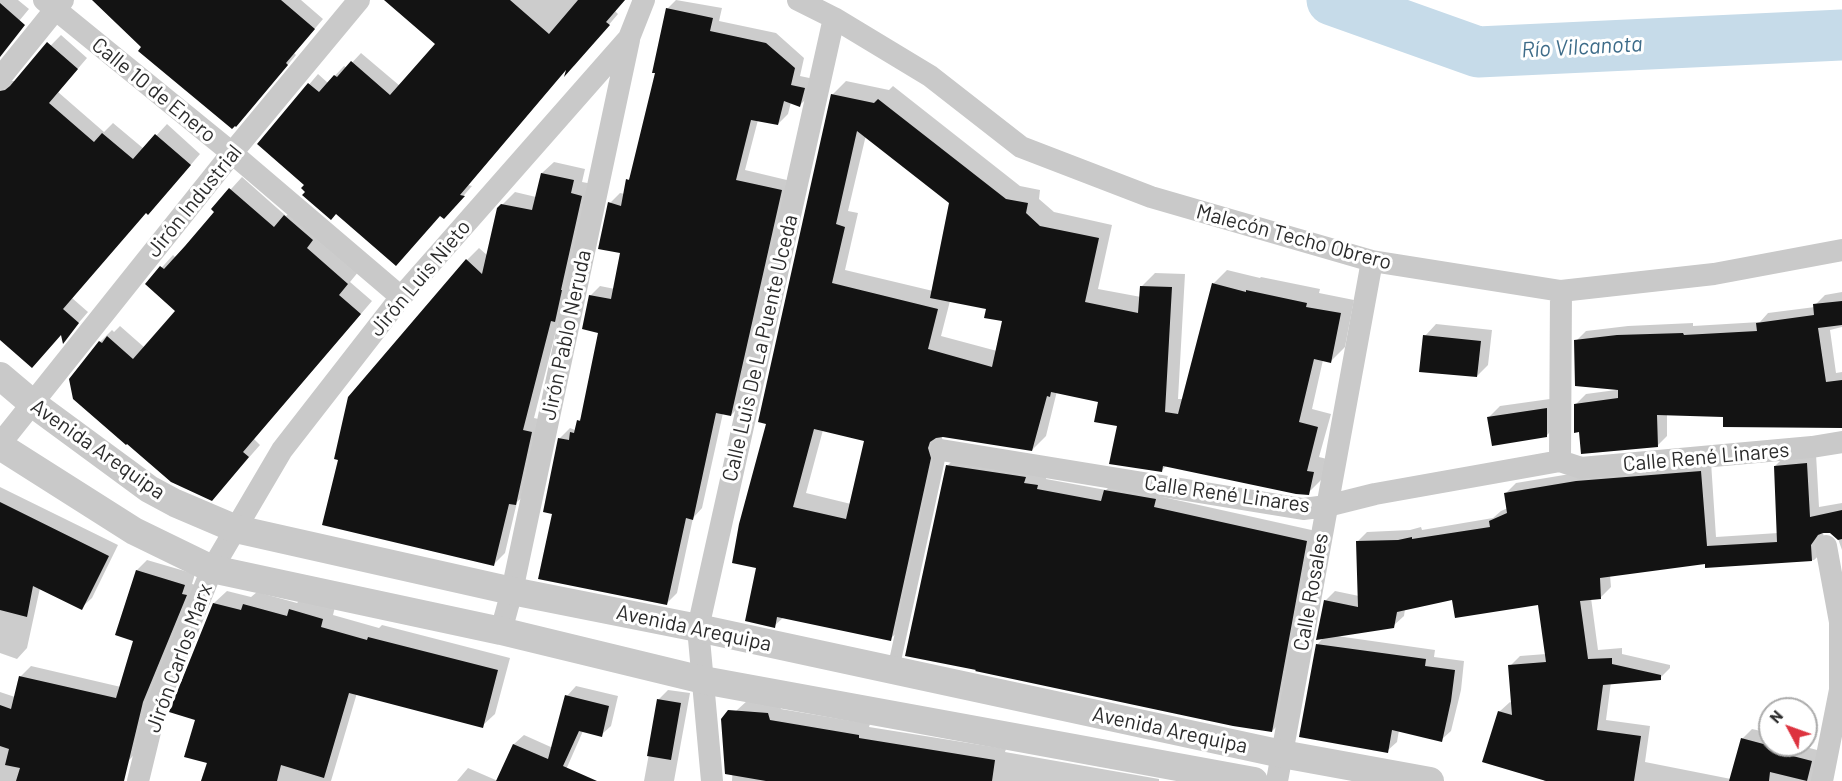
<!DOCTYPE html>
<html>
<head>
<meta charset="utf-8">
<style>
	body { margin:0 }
	#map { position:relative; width:1842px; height:781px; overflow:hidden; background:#fff; font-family:Barlow,sans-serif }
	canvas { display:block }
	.north { position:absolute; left:1758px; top:697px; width:60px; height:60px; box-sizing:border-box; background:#fff; border:2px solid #ababab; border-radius:50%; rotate:311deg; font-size:16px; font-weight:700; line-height:24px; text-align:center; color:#2c2c2c }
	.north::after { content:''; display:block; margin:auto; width:21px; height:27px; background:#dd333f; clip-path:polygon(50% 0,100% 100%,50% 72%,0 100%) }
</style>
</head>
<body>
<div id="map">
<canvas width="1842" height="781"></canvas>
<div class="north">N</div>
</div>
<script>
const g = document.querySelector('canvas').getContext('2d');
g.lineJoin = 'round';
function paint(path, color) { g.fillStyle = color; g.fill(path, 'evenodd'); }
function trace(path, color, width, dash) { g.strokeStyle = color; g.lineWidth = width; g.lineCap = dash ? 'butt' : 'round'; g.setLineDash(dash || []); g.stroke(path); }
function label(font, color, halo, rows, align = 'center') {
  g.font = font + ' Barlow,sans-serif'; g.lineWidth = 6; g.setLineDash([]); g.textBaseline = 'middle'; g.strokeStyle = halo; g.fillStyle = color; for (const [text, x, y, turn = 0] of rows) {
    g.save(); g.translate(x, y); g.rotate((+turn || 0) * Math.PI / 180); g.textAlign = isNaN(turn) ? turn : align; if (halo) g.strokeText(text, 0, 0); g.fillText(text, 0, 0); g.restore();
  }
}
paint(new Path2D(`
	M0,0H18L29,9L0,44Z
	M94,0H301L323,19L294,53L296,55L245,116L143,47Z
	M388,0H625L615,11L618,14L574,66L568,67L468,185L472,186L453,208L441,214L336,212L307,192L306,184L259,144L318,74L328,83L344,66L347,68L361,53L400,86L437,43Z
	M676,0L722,8L719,21L776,33L804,58L800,76L814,79L810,95L800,105L791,102L788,114L778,124L758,120L745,170L791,181L741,405L731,415L723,413L702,508L693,518L677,593L667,603L554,513L560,438L570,428L575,430L578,421L583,417L600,332L590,296L600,286L615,289L622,252L610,203L620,193L625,194L628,180L631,176L657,72L667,9Z
	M61,35L87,58L58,92L104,132L113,123L144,149L167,124L200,154L158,203L146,212L72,298L88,312L63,341L62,333L0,338V76L10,81H16Z
	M846,81L889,90L893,86L1020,186L1040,190L1039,199L1054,212L1112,225L1098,289L1141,297V287L1155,273L1185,274L1178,399H1184L1213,284L1227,270L1260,278L1261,277L1320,289L1319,293L1354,300L1345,347L1331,361L1323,360L1312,409L1331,414L1319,457L1327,459L1322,479L1308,493L1167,465L1161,471L1100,401L1057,391L1046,436L1032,450L941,435L944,444L904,626L890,639L784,617L774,626L758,567L768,423L832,95ZM866,135L951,202L933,291L845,270L858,213L848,211ZM950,301L988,308L1004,320L997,351L941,336ZM823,430L866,440L851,504L806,493Z
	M554,162L585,169L582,182L593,184L534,418L543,420L528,492L517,502L505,553L493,565L467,260L479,248L488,256L498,209L515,192L536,197L542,173Z
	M242,177L286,216L297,205L359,271L350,282L372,301L254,439L260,445L223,487L100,342L112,330L114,332L120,326L145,348L177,311L147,284L173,255L176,258L217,212L213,209Z
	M1842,292V327L1830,330L1836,373L1842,372V426L1724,416L1667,414V436L1657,446L1575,405L1586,394L1616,390L1576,341L1586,331L1628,326L1693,323V326L1760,322L1768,313L1815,307V305L1825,295Z
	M1436,324L1492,330L1488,365L1477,376L1425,336Z
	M1557,398V425L1546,436L1489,417L1500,406Z
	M1816,454L1819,507L1842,503V550L1837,536L1832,532L1823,531L1825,550L1814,560L1706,567V563L1610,575L1611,587L1600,598H1591L1598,650L1622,648V654L1670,665V668L1660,678L1611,682L1606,720L1650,726L1645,762L1731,779L1742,739L1752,729L1770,733V745H1798L1821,751L1823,781H1544V779L1499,712L1510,702L1512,703L1510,666L1520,656L1546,654L1539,603L1453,598L1405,609L1404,616L1393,626L1337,636L1435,650L1434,657L1464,661L1461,690L1451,731L1441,740L1399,730L1397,742L1387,751L1317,645L1324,637L1325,601L1335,591L1359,596L1357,542L1367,532L1410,530L1421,527L1422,530L1493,518L1501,511L1508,508L1506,493L1516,483L1588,471L1711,462L1716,537L1778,533L1775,466L1785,456Z
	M958,455L1047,475L1046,479L1106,490L1115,481L1163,497L1316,531L1282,721L1272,731L948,465Z
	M0,487L118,545L92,598L81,608L40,588L27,648L17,659L0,653Z
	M147,560L195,574L192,584L196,585L139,750L128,761L119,781H0V692L15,697L20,677L31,666L121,687L135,640L137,570Z
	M227,591L251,597L257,592L297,603L303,597L335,607L333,615L379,628L382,625L510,658L495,714L482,726L357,693L331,781H201L207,762L197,719L214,603Z
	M576,686L618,696L611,726L601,735L583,731L561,781H457L468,768L498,781L514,744L524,735L553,748L567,696Z
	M668,690L690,693L674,781H644L659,699Z
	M748,700L779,702L781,709L870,724L869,727L1006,749L1005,752L1159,779V781H732L736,711Z`), '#0003');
trace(new Path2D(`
	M1332,0L1478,52L1842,35`), '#c6dbe9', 51);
paint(new Path2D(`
	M92,0H281L315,29L286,63L288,65L236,127L235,126L232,129L138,51L141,47Z
	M384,0H510L549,34L578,0H625L606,22L610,25L564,77L566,70L460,195L465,196L444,219L440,216L396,266L336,214L331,220L302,195L305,192L301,188L304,185L257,144L308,83L319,92L334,75L337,77L351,61L390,95L435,44Z
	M0,3L25,25L0,57Z
	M666,8L713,18L710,31L766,43L795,68L791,85L805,88L800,107L784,101L778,125L751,120L736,180L782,190L731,416L716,413L693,520L686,518L667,605L538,579L552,514L543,512L558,438L569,440L570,432L574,433L577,420L580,421L598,333L582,329L589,295L611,299L620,253L598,249L608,202L621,206L626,179L629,180L655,73H652Z
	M47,42L78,69L49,103L94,142L102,133L133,159L155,134L191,165L148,215L146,213L63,309L79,323L63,344L61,335L32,368L0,340V91L5,90L10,86Z
	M831,94L874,103L878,99L1006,199L1028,203L1026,213L1040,226L1099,238L1085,302L1138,313L1140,286L1172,287L1165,412L1178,414L1212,283L1246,292V290L1307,303L1306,307L1341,313L1331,363L1314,359L1299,422L1318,427L1307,471L1314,472L1309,495L1296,494L1163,466L1162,472L1109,464L1117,426L1094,422L1098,402L1051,392L1050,397L1047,396L1032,451L943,437L936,438L930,442L928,448L931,458L891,641L777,617L775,628L745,621L756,568L732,563L739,524L766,424L758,422ZM857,131L949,203L930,298L986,309L984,318L1002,321L992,367L928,349L938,309L832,283L845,227L836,224ZM814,429L864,441L846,519L793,507Z
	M541,173L574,180L571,193L582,196L561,290H562L555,322L551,321L523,430L532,432L516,505L509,504L494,566L322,525L338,460L334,459L348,397L466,259L482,274L497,208L501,204L532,210Z
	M229,188L274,227L284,215L313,240L307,248L348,284L339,295L361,314L243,452L249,457L212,501L171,482L127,444L126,445L73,399L69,379L99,341L102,343L107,336L133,359L175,311L145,284L160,266L164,269L185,246L214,212L211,209Z
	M1842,301V325L1818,328L1826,382L1842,380V428L1723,427V417L1657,415L1658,447L1581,454L1579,432L1574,433V404L1618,398V390L1575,386L1574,340L1617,335L1683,333L1684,335L1757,331L1756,323L1814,315L1813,304Z
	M1423,335L1481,341L1477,377L1419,372Z
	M1547,408V437L1492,446L1487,417Z
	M1807,463L1810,517L1842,510V539L1838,540L1830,533H1823L1818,535L1811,545L1812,561L1705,568V564L1600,578L1601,599L1580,601L1588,659L1612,658V664L1661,675V680L1603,685L1597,730L1641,736L1634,781H1546L1482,762L1498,711L1512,715L1508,665L1546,662L1538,605L1455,618L1452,600L1397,612L1394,628L1316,640L1324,600L1358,607L1356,541L1398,540L1412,537V539L1490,527L1489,521L1507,513L1504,493L1576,481L1701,471L1707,546L1777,542L1774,466Z
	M946,465L1026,477L1024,483L1038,485L1037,489L1101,501L1104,490L1156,499L1154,507L1307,541L1272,732L1233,726L975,671L976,670L905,656Z
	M0,502L109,556L82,610L33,586L27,617L0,610Z
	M136,570L185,585L182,594L187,595L143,702L124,781H16L20,768L5,765L9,749L0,746V705L11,709L19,676L116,698L133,641L115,635Z
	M213,603L241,610L243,604L287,616L289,609L323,619L321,627L367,640L368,637L498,670L483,728L349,693L324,778L281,765L277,781H201L207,763L184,757L195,720L169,712Z
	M1316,644L1426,659L1425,666L1455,670L1451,701L1442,742L1392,730L1388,753L1299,737Z
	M565,695L609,706L602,737L579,731L563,766L597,781H496L513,744L548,759Z
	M657,699L681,703L671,760L647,756Z
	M728,710L768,713L770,720L859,735V738L995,760L992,781H766L725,774L721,719Z
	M1741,738L1786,750L1785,754L1812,761L1807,781L1770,772L1769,781H1729Z`), '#131313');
trace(new Path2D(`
	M893,670L941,450`), '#c9c9c9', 12);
trace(new Path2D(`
	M44,0L232,153L401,297
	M798,0L834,18L930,76L1021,147L1151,197L1372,261L1561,291L1714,274L1842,250
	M0,78L63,0
	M0,444L232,153L359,0
	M941,450L1303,509L1327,506L1375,494L1560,461L1581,468L1812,447L1842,442
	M1560,461L1561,291
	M501,631L512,591L629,40
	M138,781L156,707L212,569L282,450L401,297L629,38L644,0
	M712,781L698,628L834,18
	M1277,781L1372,261
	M1822,781L1840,690V622L1826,546`), '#c9c9c9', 22);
trace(new Path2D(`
	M0,376L32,403L149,489L175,503L236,529L512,591L698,628L1282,754L1430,781
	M0,446L134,531L212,569L501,631L703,680L1254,781`), '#c9c9c9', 28);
label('21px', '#2c2c2c', '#fff', [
	["Calle 10 de Enero",154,90,39],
	["Jirón Industrial",194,201,-51],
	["Malecón Techo Obrero",1294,237,15],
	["Jirón Luis Nieto",420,278,-50],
	["Jirón Pablo Neruda",566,335,-78],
	["Calle Luis De La Puente Uceda",760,348,-77],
	["Avenida Arequipa",98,449,35],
	["Calle René Linares",1706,457,-5],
	["Calle René Linares",1227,494,8],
	["Calle Rosales",1311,592,-80],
	["Avenida Arequipa",694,628,12],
	["Jirón Carlos Marx",179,658,-70],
	["Avenida Arequipa",1170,730,12]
]);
label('italic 22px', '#3e6c89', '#fff', [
	["Río Vilcanota",1582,47,-3]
]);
</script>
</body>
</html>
